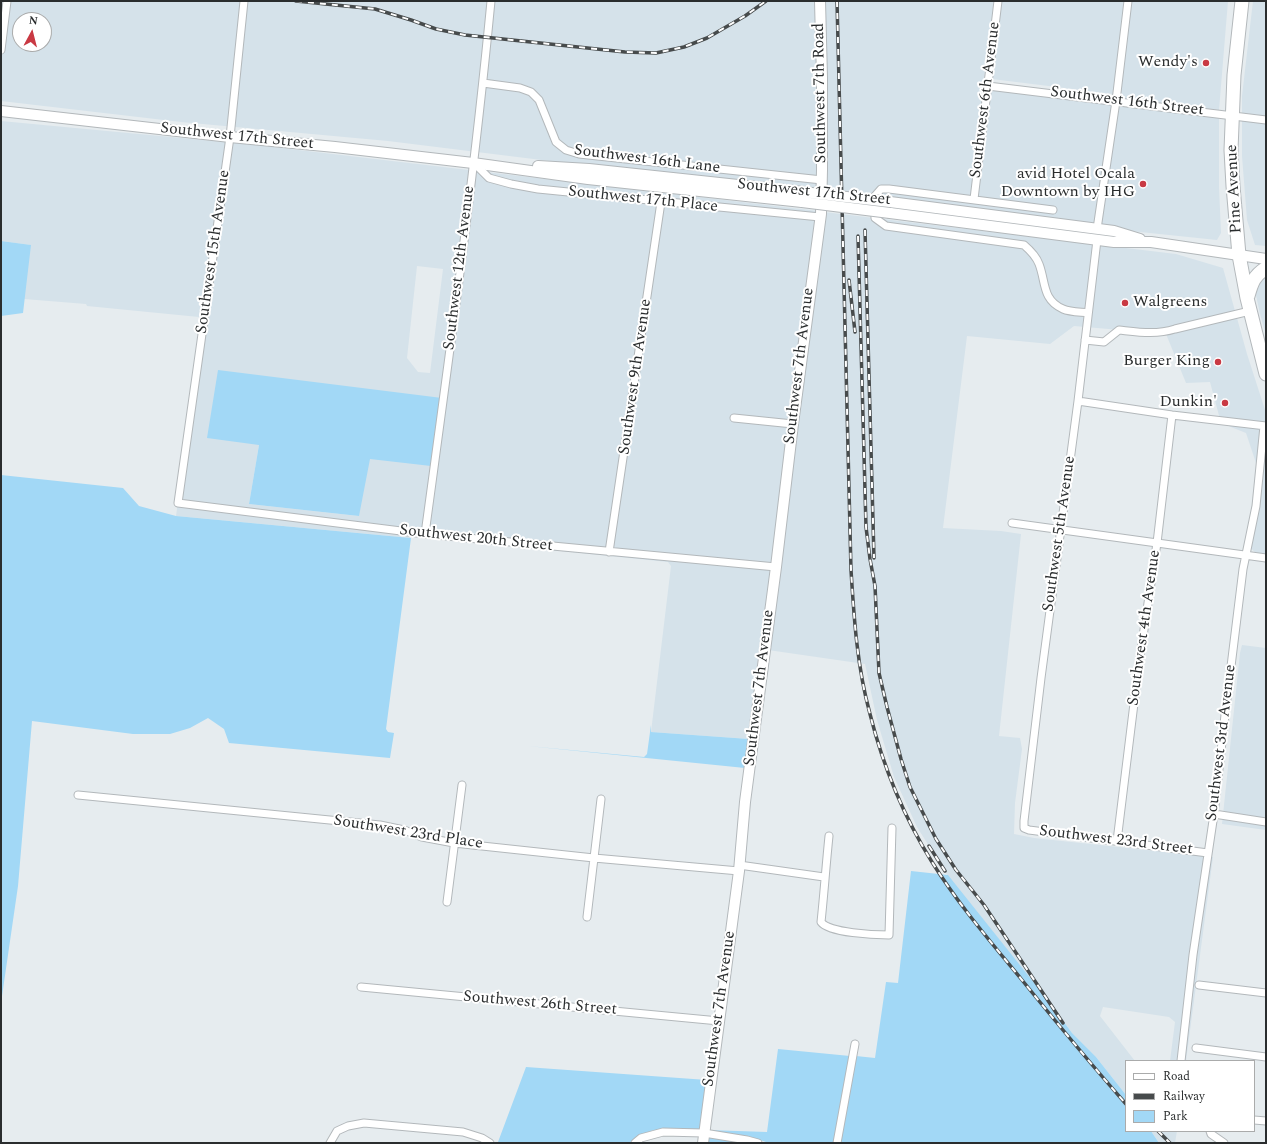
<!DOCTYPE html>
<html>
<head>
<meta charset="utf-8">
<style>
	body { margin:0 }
	#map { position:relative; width:1267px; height:1144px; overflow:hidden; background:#e6ecef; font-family:Spectral,serif }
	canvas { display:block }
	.frame { position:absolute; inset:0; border:2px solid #2a2d2e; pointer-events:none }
	.legend { position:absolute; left:1125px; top:1060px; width:130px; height:72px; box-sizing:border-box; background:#fff; border:1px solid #aaabab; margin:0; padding:5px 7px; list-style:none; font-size:12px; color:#2a2d2e }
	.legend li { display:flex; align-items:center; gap:8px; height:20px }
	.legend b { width:20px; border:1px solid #aaabab }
	.north { position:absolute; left:12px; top:12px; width:40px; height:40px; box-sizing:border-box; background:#fff; border:1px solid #aaabab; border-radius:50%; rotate:7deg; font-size:11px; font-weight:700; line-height:16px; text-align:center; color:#2a2d2e }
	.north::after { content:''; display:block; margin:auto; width:14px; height:18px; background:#c93943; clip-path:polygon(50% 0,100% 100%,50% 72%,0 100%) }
</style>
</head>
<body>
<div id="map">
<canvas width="1267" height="1144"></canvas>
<div class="frame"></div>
<ul class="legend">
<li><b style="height:5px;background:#fff"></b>Road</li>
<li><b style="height:5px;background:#474b4c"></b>Railway</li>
<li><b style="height:11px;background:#a2d8f6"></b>Park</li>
</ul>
<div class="north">N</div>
</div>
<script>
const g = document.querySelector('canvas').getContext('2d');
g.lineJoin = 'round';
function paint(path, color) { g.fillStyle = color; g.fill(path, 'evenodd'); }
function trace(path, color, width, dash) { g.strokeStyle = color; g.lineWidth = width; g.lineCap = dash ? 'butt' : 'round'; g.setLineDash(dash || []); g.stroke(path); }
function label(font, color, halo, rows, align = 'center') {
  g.font = font + ' Spectral,serif'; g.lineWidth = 4; g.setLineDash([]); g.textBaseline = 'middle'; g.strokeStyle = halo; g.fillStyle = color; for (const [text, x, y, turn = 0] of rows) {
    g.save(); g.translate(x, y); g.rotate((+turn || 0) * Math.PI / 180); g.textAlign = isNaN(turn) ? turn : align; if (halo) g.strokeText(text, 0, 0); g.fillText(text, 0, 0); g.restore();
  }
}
paint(new Path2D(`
	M1,1H817L819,176L579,151L568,147L558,139L542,99L532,88L521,84L481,79L480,86L520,92L529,95L536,103L554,144L565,154L578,158L818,183V190L582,165L388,141L181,122L1,101ZM20,20H44V44H20Z
	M823,1H994L984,78L986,79L977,203L991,90L1112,104L1095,225L825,191Z
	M1002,1H1125L1113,94L992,79Z
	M1131,1H1228L1219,110L1119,98Z
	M1253,1H1266V116L1242,113V96Z
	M1118,105L1219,117V187L1221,233L1217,240L1121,230L1101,226Z
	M1242,120L1266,123V246L1255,245L1247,220L1242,156Z
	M1,121L256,145L818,211L762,649H759L749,739L651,732L671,566L668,562L414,536L411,538L176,516L196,368L199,317L87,306L86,304L24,299L30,245L1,241ZM417,266L443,269L430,373L418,372L407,358ZM259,445L359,516L249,504Z
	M824,212L1176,254L1223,268L1247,354L1266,413V564L1249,546L1258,469L1246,433L1221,423L1210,382L1186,383L1166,334L1074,326L1050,344L967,336L943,528L1001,531L1021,534L999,736L1020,738L1022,749L1015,803L1014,834L1034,838L1213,857L1186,1061H1185L1197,955L1205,899L1199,898L1178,1061H1170L1175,1022L1169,1017L1103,1007L1100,1016L1135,1061H1126V1095L1096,1057L1072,1033L1047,999L951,881L917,827L894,777L877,720L865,664L768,650Z
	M1266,272V335L1260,314L1254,286Z
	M1242,645L1266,648V830L1222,824L1240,653Z
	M1151,1131H1177L1175,1143H1159Z`), '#d5e2ea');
paint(new Path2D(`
	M1,241L31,245L23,313L1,316Z
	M218,370L442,398L431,466L370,459L359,516L249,504L259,445L207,438Z
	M1,475L123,488L139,506L176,516L411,538L386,729L388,732L394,733L390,758L229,743L224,729L208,718L190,728L170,734H133L32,721L18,886L1,1003Z
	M651,725V732L749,739L745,768L528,746L644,757L647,754Z
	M911,871L948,875L1047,999L1072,1033L1096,1057L1126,1095V1131H1151L1159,1143H841L856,1056L875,1058L886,982L898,983Z
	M778,1049L850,1056L834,1143H769L748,1136L708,1130L767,1132Z
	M526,1067L707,1080L701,1129L654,1130L639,1135L629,1143H501L498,1142Z
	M707,1137L745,1143H706Z`), '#a2d8f6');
const street = new Path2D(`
	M244,1L230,137L178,503L425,534L776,567
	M1,50L7,1
	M483,83L520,88L531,92L539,100L556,142L566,150L579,154L822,180
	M988,86L1266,120
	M474,163L489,178L511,184L538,189L820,217
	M974,199L998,1
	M1053,210L889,189H881L874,197L875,218L886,226L1024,245C1031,251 1036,256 1039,264C1046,282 1042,300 1063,309C1070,312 1080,312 1088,313
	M1097,229L1116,101L1128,1
	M1097,240L1078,401L1041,678L1024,821V828L1029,830L1208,853
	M1085,340L1104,342L1119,330C1138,332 1156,335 1175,329L1250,311
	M1078,401L1172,415L1266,426
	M734,418L793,424
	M1012,523L1266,558
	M425,534C449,357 474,179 491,1
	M609,552L661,202
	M78,795L380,825L404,830L422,837L454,843L594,858L739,871
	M1214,814L1266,822
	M829,836C826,865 824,894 821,922C829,933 875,935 889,935L892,828
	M1117,841L1139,663L1157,543L1172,415
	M739,865L824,877
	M447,902L462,785
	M587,917L601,799
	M1199,985L1266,993
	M361,987L719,1021
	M1196,1048L1266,1057
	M1181,1061L1193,955L1214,814L1225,715L1243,569L1256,506L1264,426
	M1254,1120L1266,1121
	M1210,1131L1211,1134L1224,1143
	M330,1143L337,1131L348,1126L364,1123L463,1132L482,1138L490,1143
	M635,1143L641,1138L663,1132L704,1133L747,1140L758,1143
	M837,1143L855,1044`);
const secondary = new Path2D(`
	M1,111L230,137L335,147L473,163L588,179L802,202
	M538,166L589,169L803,192
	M890,202L1114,231L1140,239
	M890,213L1114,242H1151L1266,259
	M703,1143L739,871L745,802L776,567L793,424L821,214L822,170V78L820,1`);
const highway = new Path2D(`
	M1242,1L1234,75L1231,150L1233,186L1239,255L1247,298L1266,374
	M1248,296C1252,282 1254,276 1266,268`);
trace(street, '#b3b8bb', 9);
trace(secondary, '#b3b8bb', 12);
trace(highway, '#b3b8bb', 15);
trace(street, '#fff', 7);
trace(secondary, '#fff', 10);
trace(highway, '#fff', 13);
const rail = new Path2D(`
	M296,1L375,9L411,20L436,29L465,35L625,52L656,53L684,47L707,38L745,16L766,1
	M837,1L851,570C854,618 857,667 870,714C883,766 904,817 932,862C958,904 991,942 1022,980C1056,1022 1090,1063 1126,1104
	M865,230L874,558
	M858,236L866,527L870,559L875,586L879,673L887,707L901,759L910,787L936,839L956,870L984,905L1063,1023
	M849,280L855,332
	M929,846L945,871
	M1158,1131L1170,1143`);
trace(rail, '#474b4c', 3.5);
trace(rail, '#fff', 2, [6]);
const secondaryBridge = new Path2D(`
	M803,192L890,202
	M802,202L890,213`);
trace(secondaryBridge, '#b3b8bb', 12, []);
trace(secondaryBridge, '#fff', 10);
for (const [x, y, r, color] of [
	[1206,63,4,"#c93943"],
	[1143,184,4,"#c93943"],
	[1125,303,4,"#c93943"],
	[1218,362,4,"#c93943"],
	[1225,403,4,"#c93943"]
]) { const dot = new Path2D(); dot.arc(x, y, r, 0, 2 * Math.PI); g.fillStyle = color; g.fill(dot); trace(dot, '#fff', 1.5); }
label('16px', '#2a2d2e', '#fff', [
	["Wendy's",1198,63],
	["avid Hotel Ocala",1135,175],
	["Downtown by IHG",1135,193],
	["Walgreens",1133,303,"left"],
	["Burger King",1210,362],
	["Dunkin'",1217,403]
], 'right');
label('16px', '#2a2d2e', '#fff', [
	["Southwest 7th Road",821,93,-91],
	["Southwest 6th Avenue",986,100,-83],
	["Southwest 16th Street",1127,102,7],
	["Southwest 17th Street",237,137,6],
	["Southwest 16th Lane",647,160,7],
	["Pine Avenue",1235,189,-93],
	["Southwest 17th Street",814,193,6],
	["Southwest 17th Place",643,200,6],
	["Southwest 15th Avenue",214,252,-82],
	["Southwest 12th Avenue",460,268,-83],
	["Southwest 7th Avenue",800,366,-83],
	["Southwest 9th Avenue",636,377,-82],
	["Southwest 5th Avenue",1060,534,-82],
	["Southwest 20th Street",476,539,6],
	["Southwest 4th Avenue",1145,628,-82],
	["Southwest 7th Avenue",760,688,-83],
	["Southwest 3rd Avenue",1222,743,-83],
	["Southwest 23rd Place",408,833,9],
	["Southwest 23rd Street",1116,841,7],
	["Southwest 26th Street",540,1004,5],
	["Southwest 7th Avenue",720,1009,-82]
]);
</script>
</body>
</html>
